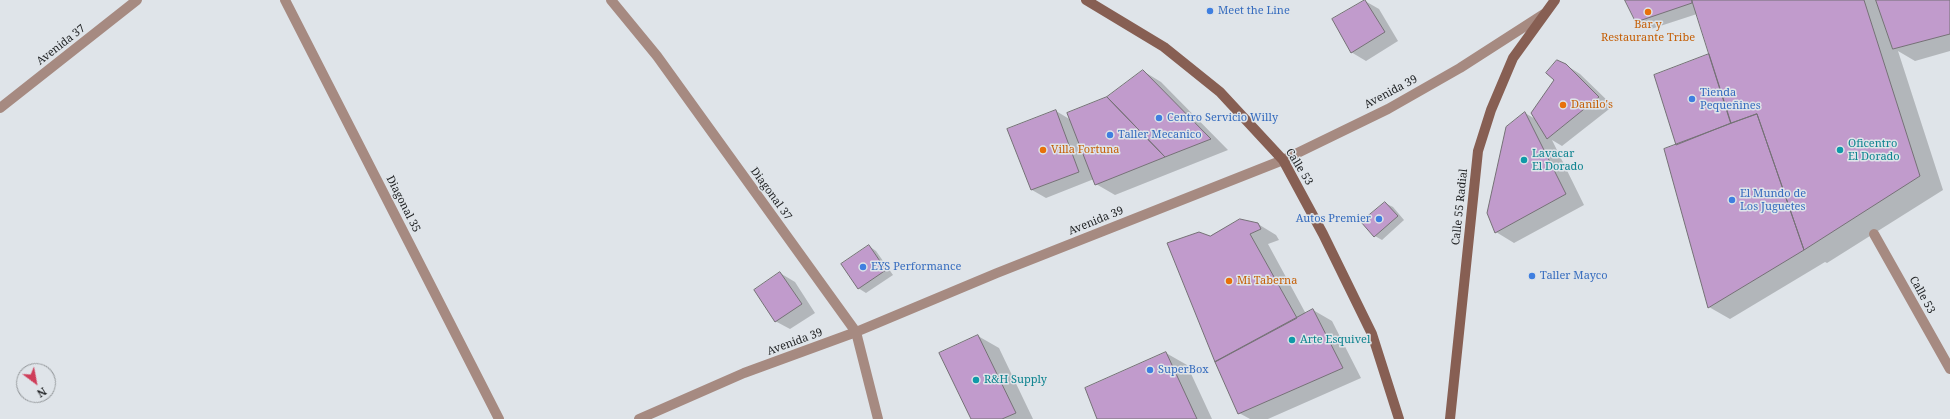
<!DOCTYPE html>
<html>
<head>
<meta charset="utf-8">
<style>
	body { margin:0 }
	#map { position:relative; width:1950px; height:419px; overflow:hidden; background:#dfe4e9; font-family:"Noto Serif",serif }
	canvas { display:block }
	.north { position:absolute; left:16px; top:363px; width:40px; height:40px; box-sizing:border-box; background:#dfe4e9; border:1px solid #929699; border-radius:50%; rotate:148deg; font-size:11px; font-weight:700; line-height:16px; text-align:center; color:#1e2022 }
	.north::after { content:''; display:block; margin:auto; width:14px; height:18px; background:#cf3e5a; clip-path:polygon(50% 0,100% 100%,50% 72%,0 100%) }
</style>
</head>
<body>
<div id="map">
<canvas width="1950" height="419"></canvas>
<div class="north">N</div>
</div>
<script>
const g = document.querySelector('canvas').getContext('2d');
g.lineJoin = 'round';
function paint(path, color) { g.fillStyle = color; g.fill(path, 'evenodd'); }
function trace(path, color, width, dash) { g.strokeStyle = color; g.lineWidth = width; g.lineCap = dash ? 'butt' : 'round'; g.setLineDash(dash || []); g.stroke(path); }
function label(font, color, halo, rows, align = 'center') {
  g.font = font + ' "Noto Serif",serif'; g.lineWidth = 3; g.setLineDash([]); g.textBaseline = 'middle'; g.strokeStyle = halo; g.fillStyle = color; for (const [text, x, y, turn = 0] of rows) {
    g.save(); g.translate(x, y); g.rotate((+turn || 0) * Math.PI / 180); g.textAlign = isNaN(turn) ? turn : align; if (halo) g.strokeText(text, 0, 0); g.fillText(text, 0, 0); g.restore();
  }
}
paint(new Path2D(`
	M1626,0H1950V51L1915,61L1898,51L1943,190L1827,263L1825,262L1730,319L1709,307L1677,146L1656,75L1710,55L1697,14L1651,29L1637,21Z
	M1365,1L1379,9L1398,41L1366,61L1351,52Z
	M1566,65L1580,74L1613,106L1562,146L1552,140L1584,205L1514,243L1496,232L1525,113L1537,120Z
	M1143,71L1161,82L1228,150L1115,195L1096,184L1094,179L1046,198L1032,190L1009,129L1056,111L1071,120L1108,98Z
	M1385,203L1393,207L1404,220L1382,240L1375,236Z
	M1258,224L1276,235L1279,240L1268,244L1306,314L1313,310L1332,321L1361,378L1268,419H1250L1239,413L1210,237Z
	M869,246L876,251L893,275L866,293L858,288Z
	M780,273L795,282L815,313L790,329L775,321Z
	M978,336L999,348L1033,419H972Z
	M1166,353L1187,365L1212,419H1098Z`), '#0003');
const building = new Path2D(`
	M1365,0L1385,32L1351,53L1332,19Z
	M1625,0H1692V3L1636,22Z
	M1692,0H1864L1920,176L1804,250L1757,114L1731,123Z
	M1876,0H1950V34L1893,49Z
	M1709,54L1731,123L1676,145L1654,75Z
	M1557,60L1566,64L1599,97L1547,139L1531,113L1554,80L1546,73Z
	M1143,70L1211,139L1165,157L1107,97Z
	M1107,97L1165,157L1095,185L1067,113Z
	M1056,110L1079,172L1031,190L1007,129Z
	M1525,112L1566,194L1495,233L1487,213L1506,127Z
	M1757,114L1804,250L1708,308L1664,149Z
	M1385,202L1398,216L1374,237L1361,222Z
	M1240,219L1258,223L1261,229L1250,234L1297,318L1215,362L1167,243L1199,232L1210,236Z
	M869,245L886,270L858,289L841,264Z
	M780,272L802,304L775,322L754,290Z
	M1313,309L1343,368L1238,414L1215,362Z
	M978,335L1016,413L1002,419H971L939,353Z
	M1166,352L1197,419H1097L1085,388Z`);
paint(building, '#c19bcc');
trace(building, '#757176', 1);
trace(new Path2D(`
	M285,0L499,419
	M611,0L657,56L856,332L878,419
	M0,108L137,0
	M1874,234L1950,369
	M639,419L744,373L856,332L997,273L1283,160L1388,109L1460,68L1544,14`), '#a68a81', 10);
trace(new Path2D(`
	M1086,0L1164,47L1220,92L1283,160L1323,234L1372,334L1399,419
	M1450,419L1478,151L1491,110L1513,58L1555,0`), '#875f53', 10);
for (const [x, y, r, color] of [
	[1210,11,4,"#3f7fe0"],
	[1648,12,4,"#e8710a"],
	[1692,99,4,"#3f7fe0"],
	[1563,105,4,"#e8710a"],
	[1159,118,4,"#3f7fe0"],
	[1110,135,4,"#3f7fe0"],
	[1043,150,4,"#e8710a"],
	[1840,150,4,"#0f9aa8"],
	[1524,160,4,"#0f9aa8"],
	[1732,200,4,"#3f7fe0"],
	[1379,219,4,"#3f7fe0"],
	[863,267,4,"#3f7fe0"],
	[1532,276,4,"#3f7fe0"],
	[1229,281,4,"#e8710a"],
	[1292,340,4,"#0f9aa8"],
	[1150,370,4,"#3f7fe0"],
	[976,380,4,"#0f9aa8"]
]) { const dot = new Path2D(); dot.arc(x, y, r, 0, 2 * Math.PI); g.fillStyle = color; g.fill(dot); trace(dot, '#dfe4e9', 1.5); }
label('11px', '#366cbe', '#dfe4e9', [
	["Meet the Line",1218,11],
	["Tienda",1700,93],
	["Pequeñines",1700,106],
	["Centro Servicio Willy",1167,118],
	["Taller Mecanico",1118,135],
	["El Mundo de",1740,194],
	["Los Juguetes",1740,207],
	["Autos Premier",1371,219,"right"],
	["EYS Performance",871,267],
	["Taller Mayco",1540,276],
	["SuperBox",1158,370]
], 'left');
label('11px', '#c56008', '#dfe4e9', [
	["Bar y",1648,25,"center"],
	["Restaurante Tribe",1648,38,"center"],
	["Danilo's",1571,105],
	["Villa Fortuna",1051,150],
	["Mi Taberna",1237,281]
], 'left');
label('11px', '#1e2022', '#dfe4e9', [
	["Avenida 37",61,45,-38],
	["Avenida 39",1391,92,-28],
	["Calle 53",1299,167,58],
	["Diagonal 37",771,194,54],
	["Diagonal 35",403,204,63],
	["Calle 55 Radial",1460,207,-84],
	["Avenida 39",1096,221,-22],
	["Calle 53",1922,295,61],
	["Avenida 39",795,342,-20]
]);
label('11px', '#0d838f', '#dfe4e9', [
	["Oficentro",1848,144],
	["El Dorado",1848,157],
	["Lavacar",1532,154],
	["El Dorado",1532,167],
	["Arte Esquivel",1300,340],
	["R&H Supply",984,380]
], 'left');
</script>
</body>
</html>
